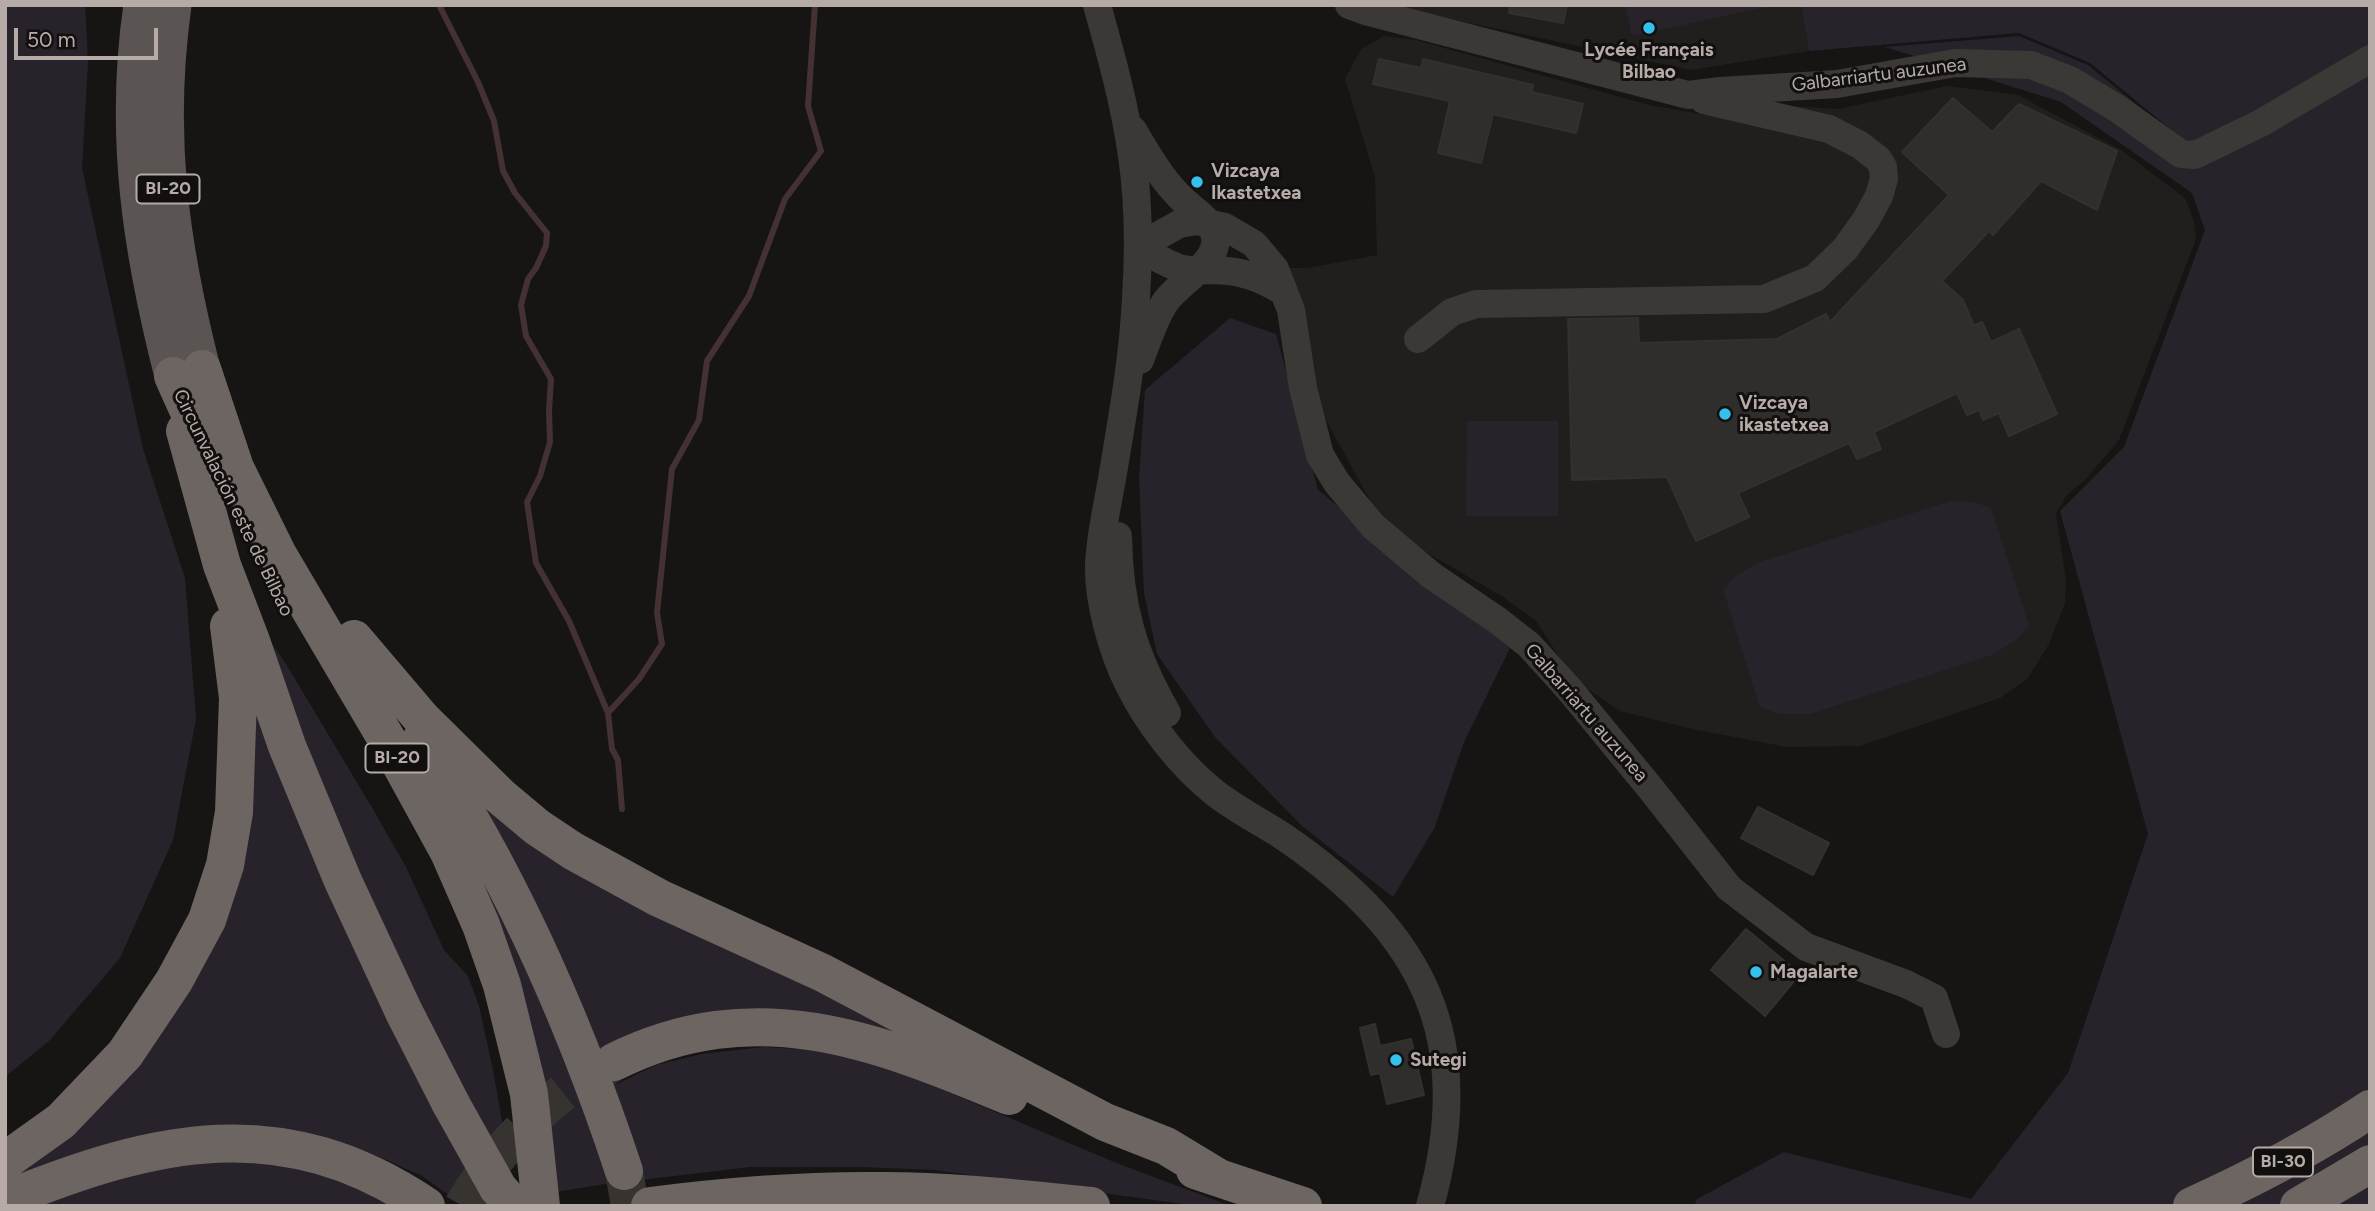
<!DOCTYPE html>
<html>
<head>
<meta charset="utf-8">
<style>
	body { margin:0 }
	#map { position:relative; width:2375px; height:1211px; overflow:hidden; background:#161514; font-family:Figtree,sans-serif }
	canvas { display:block }
	.frame { position:absolute; inset:0; border:7px solid #b6aba7; pointer-events:none }
	.scale { position:absolute; left:14px; top:28px; width:144px; height:32px; box-sizing:border-box; border:4px solid #b6aba7; border-top:0; padding-left:9px; font-size:21px; line-height:24px; white-space:nowrap; color:#b6aba7; -webkit-text-stroke:5px #11100f; paint-order:stroke }
</style>
</head>
<body>
<div id="map">
<canvas width="2375" height="1211"></canvas>
<div class="frame"></div>
<div class="scale">50 m</div>
</div>
<script>
const g = document.querySelector('canvas').getContext('2d');
g.lineJoin = 'round';
function paint(path, color) { g.fillStyle = color; g.fill(path, 'evenodd'); }
function trace(path, color, width, dash) { g.strokeStyle = color; g.lineWidth = width; g.lineCap = dash ? 'butt' : 'round'; g.setLineDash(dash || []); g.stroke(path); }
function label(font, color, halo, rows, align = 'center') {
  g.font = font + ' Figtree,sans-serif'; g.lineWidth = 6; g.setLineDash([]); g.textBaseline = 'middle'; g.strokeStyle = halo; g.fillStyle = color; for (const [text, x, y, turn = 0] of rows) {
    g.save(); g.translate(x, y); g.rotate((+turn || 0) * Math.PI / 180); g.textAlign = isNaN(turn) ? turn : align; if (halo) g.strokeText(text, 0, 0); g.fillText(text, 0, 0); g.restore();
  }
}
paint(new Path2D(`
	M1385,5H1801L1809,51L1691,70Z
	M1384,36L1416,40L1649,105L1718,117L1725,102L1838,109L1947,86L2018,95L2121,150L2185,198L2194,221L2196,239L2119,440L2084,481L2067,495L2056,513L2066,580L2065,603L2049,644L2028,678L2000,698L1860,746L1787,747L1692,729L1620,711L1574,680L1536,621L1503,597L1419,548L1377,513L1308,387L1289,268H1308L1377,255L1375,177L1345,79L1361,49Z`), '#201f1d');
paint(new Path2D(`
	M5,5H85L88,62L82,168L143,449L185,578L196,719L173,840L120,958L50,1040L5,1077Z
	M1625,5H1775L1632,36Z
	M1801,5H2370V72L2191,146L2090,63L2019,33L1809,51Z
	M2019,36L2088,65L2191,149L2370,75V1206H1694L1697,1199L1784,1152L1971,1199L2068,1073L2148,834L2060,511L2124,447L2205,230L2192,193L2061,102L1885,47Z
	M1230,318L1276,334L1318,490L1510,648L1464,742L1434,829L1393,897L1302,826L1215,737L1157,654L1144,593L1139,477L1145,390Z
	M1467,421H1558V516H1466Z
	M1951,501L1974,502L1991,508L2029,625L2016,640L1994,654L1810,714H1780L1760,707L1723,589L1736,576L1757,563Z
	M252,615L286,664L374,811L406,867L444,950L468,976L479,1006L493,1070L512,1179L382,940Z
	M253,691L490,1202L464,1206L422,1176L382,1158L276,1129L5,1185L181,992Z
	M483,802L961,1063L647,1032L601,1048L617,1084L656,1065L702,1054L763,1047L816,1050L884,1065L1114,1162L1231,1206H1198L933,1170L860,1167H750L640,1180Z
	M480,862L618,1182L555,1192L546,1102L531,1022L489,908Z
	M197,1155L322,1165L408,1206H28Z`), '#28232b');
trace(new Path2D(`
	M439,5L478,82L494,121L503,171L515,193L547,233L546,246L536,268L528,279L521,305L526,336L551,379L549,411L550,442L540,476L527,502L536,563L569,621L608,713L612,749L618,760L622,809
	M608,713L639,679L662,644L657,613L672,469L699,420L707,361L749,296L785,199L821,151L808,106L815,5`), '#443232', 6);
const building = new Path2D(`
	M1510,5H1567L1563,23L1509,13Z
	M1379,59L1421,68L1423,59L1533,85L1532,92L1583,104L1576,133L1493,114L1481,163L1438,153L1450,101L1373,84Z
	M1953,98L1992,132L2019,104L2117,151L2097,210L2041,181L1993,235L1989,231L1942,281L1963,300L1974,326L1982,322L1991,342L2019,329L2057,414L2009,436L1999,413L1983,420L1979,410L1967,415L1957,393L1874,432L1881,449L1857,459L1849,443L1738,493L1749,517L1696,541L1667,477L1572,480L1568,319L1638,318L1639,343L1777,339L1826,314L1830,322L1949,195L1902,152Z
	M1758,807L1829,843L1813,875L1741,838Z
	M1746,929L1800,974L1765,1016L1711,970Z
	M1375,1024L1380,1046L1411,1039L1424,1095L1387,1104L1380,1073L1371,1075L1360,1028Z`);
paint(building, '#302e2c');
trace(building, '#32312e', 2);
trace(new Path2D(`
	M624,1171L630,1206
	M463,1206C487,1163 532,1115 571,1086C584,1077 600,1070 614,1062`), '#363331', 38, [38, 19]);
trace(new Path2D(`
	M1097,5C1111,55 1125,105 1132,156C1139,203 1139,251 1136,298C1133,359 1122,419 1112,479C1107,507 1100,537 1099,565C1098,601 1112,651 1128,683C1148,724 1180,765 1215,793C1237,810 1261,822 1284,837C1424,933 1477,1038 1430,1206
	M1349,5L1365,11L1688,95L1720,91L1837,84L1955,63L2031,65L2070,80L2118,109L2181,154L2195,155L2261,123L2370,59
	M1133,130C1147,154 1162,180 1182,199C1191,208 1203,215 1210,225C1232,257 1181,279 1166,301C1154,318 1148,340 1140,360
	M1138,247L1179,224L1197,221L1225,227L1254,244L1275,269L1291,310L1303,388L1320,455L1337,483L1373,526L1431,575L1497,620L1529,645L1569,689L1651,789L1729,888L1806,947L1906,984L1934,998L1946,1034
	M1138,247C1153,255 1167,265 1183,269C1197,272 1213,269 1227,271C1249,273 1266,281 1284,292
	M1418,339L1452,312L1476,304L1764,299L1815,278L1845,249L1866,220L1879,196L1884,179L1883,167L1878,159L1860,145L1829,129L1704,100
	M1118,536C1119,605 1133,654 1167,713`), '#3b3836', 28);
trace(new Path2D(`
	M142,5C123,135 141,251 173,376
	M173,5C155,134 170,244 202,369`), '#5a5552', 37);
trace(new Path2D(`
	M202,369L235,468L278,555L393,750L449,852L481,925L502,985L529,1094L541,1206
	M173,376L208,454
	M185,431L222,565L251,641L287,746L343,881L404,1012L451,1104
	M354,639L422,719L500,796L537,827L573,851L659,898L823,973L1105,1122L1166,1146L1219,1178
	M421,740C509,872 574,1020 624,1171
	M614,1062C755,992 875,1040 1009,1096
	M5,1161L61,1121L125,1054L174,981L207,920L225,865L234,812L238,698L229,626
	M1195,1170L1303,1206
	M5,1200C155,1139 282,1109 426,1206
	M650,1206C727,1196 805,1190 883,1191C953,1191 1022,1199 1091,1206
	M2192,1206C2254,1178 2313,1147 2370,1109
	M2299,1206L2370,1164`), '#6c6562', 38);
trace(new Path2D(`
	M451,1104L498,1188L514,1206`), '#6c6562', 38);
for (const [x, y, r, color] of [
	[1649,28,7,"#35c0ed"],
	[1197,182,7,"#35c0ed"],
	[1725,414,7,"#35c0ed"],
	[1756,972,7,"#35c0ed"],
	[1396,1060,7,"#35c0ed"]
]) { const dot = new Path2D(); dot.arc(x, y, r, 0, 2 * Math.PI); g.fillStyle = color; g.fill(dot); trace(dot, '#11100f', 2.5); }
for (const [x, y, w] of [
	[168,189,63],
	[397,758,63],
	[2283,1162,60]
]) { const box = new Path2D(); box.roundRect(x - w / 2, y - 14.5, w, 29, 5); g.fillStyle = '#11100f'; g.fill(box); trace(box, '#b6aba7', 2); }
label('bold 18px', '#b6aba7', null, [
	["BI-20",168,189],
	["BI-20",397,758],
	["BI-30",2283,1162]
]);
label('bold 19px', '#b6aba7', '#11100f', [
	["Lycée Français",1649,50,"center"],
	["Bilbao",1649,72,"center"],
	["Vizcaya",1211,171],
	["Ikastetxea",1211,193],
	["Vizcaya",1739,403],
	["ikastetxea",1739,425],
	["Magalarte",1770,972],
	["Sutegi",1410,1060]
], 'left');
label('19px', '#b6aba7', '#11100f', [
	["Galbarriartu auzunea",1879,75,-7],
	["Circunvalación este de Bilbao",233,503,64],
	["Galbarriartu auzunea",1586,713,49]
]);
</script>
</body>
</html>
